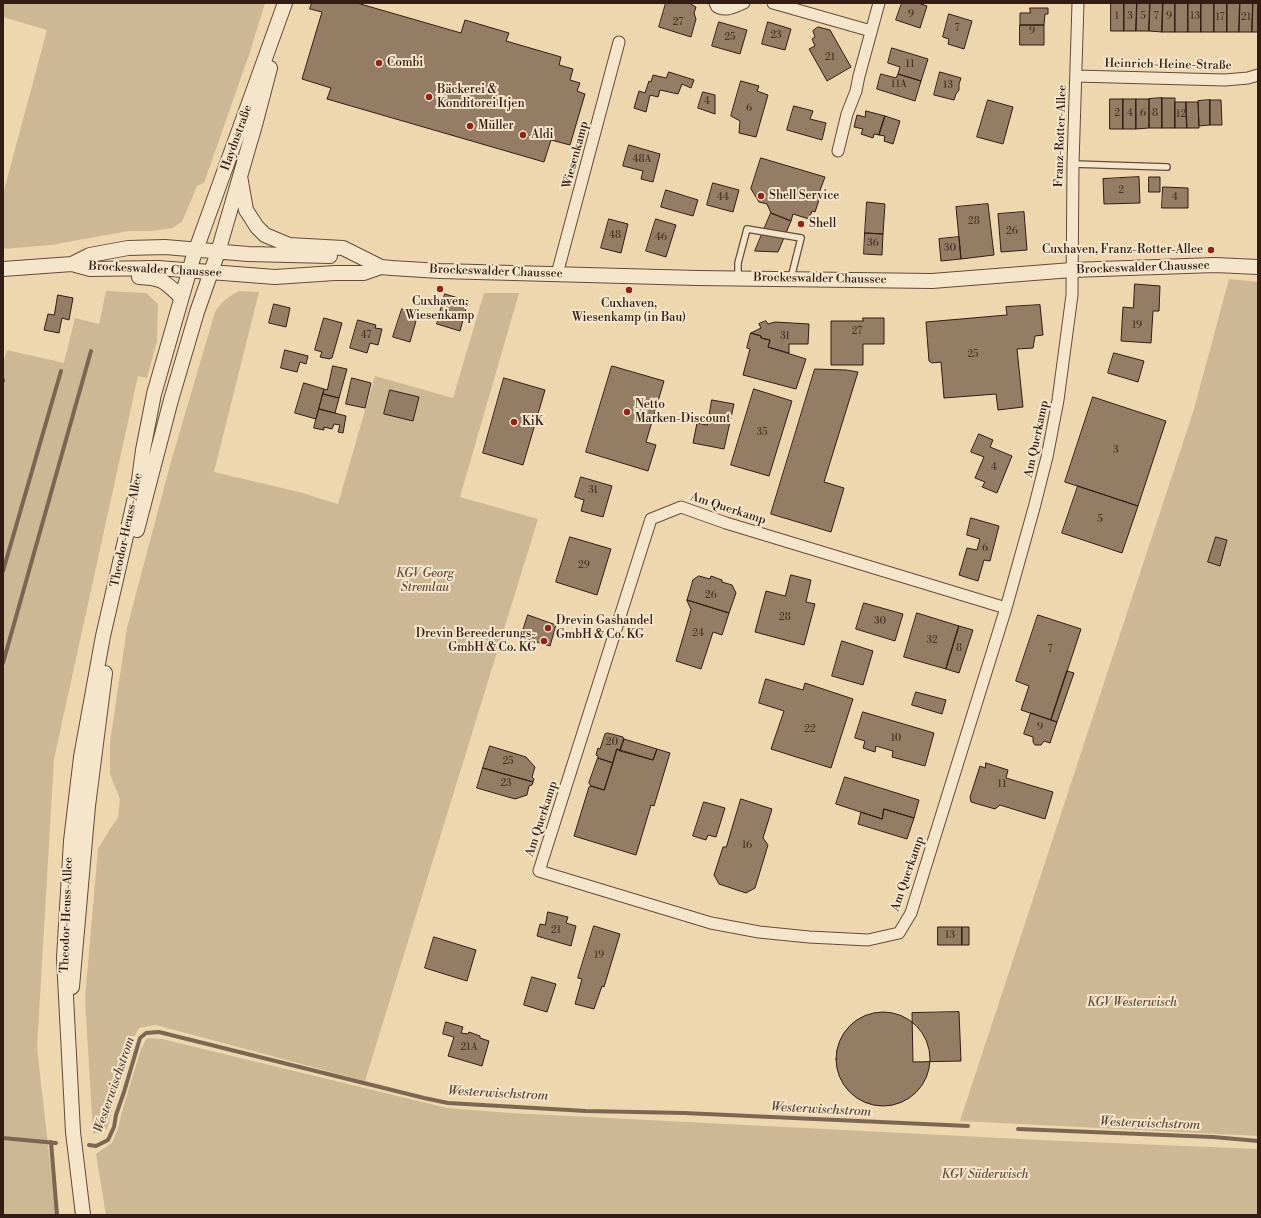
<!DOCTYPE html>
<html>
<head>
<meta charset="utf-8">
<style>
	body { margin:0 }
	#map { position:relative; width:1261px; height:1218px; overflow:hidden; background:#eed7af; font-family:"Libre Bodoni",serif }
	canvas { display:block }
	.frame { position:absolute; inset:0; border:4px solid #331c13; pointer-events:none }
</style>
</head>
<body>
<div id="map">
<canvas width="1261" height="1218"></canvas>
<div class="frame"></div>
</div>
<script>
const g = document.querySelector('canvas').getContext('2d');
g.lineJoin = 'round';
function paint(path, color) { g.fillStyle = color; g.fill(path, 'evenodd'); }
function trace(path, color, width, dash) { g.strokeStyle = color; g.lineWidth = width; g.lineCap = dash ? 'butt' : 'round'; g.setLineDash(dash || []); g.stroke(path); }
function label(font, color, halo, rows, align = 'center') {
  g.font = font + ' "Libre Bodoni",serif'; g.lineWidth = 4; g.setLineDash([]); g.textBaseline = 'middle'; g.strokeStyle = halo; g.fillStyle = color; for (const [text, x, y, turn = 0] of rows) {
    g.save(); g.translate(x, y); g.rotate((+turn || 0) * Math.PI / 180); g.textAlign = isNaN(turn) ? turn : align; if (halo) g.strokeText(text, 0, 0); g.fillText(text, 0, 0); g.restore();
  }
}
paint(new Path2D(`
	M3,3H265L250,52L204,183L197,186L182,222L172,228L152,231H129L51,245L3,249V194L47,30L3,17Z
	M1229,279L1258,282V1136L960,1121L1194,409Z
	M106,291L146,293L158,304L157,341L147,378L138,376L54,759L37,1048L56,1215H3V363L7,350L64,363L75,318L99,324Z
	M239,291L259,292L214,472L299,492L338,504L375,376L453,398L484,293H519L460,497L538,519L365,1081L156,1025L139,1028L127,1050L107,1129L93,1134L85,998L98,849L110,829L118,818L120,799L110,774V742L127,628L170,465L215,312C222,301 228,297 239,291Z
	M147,1038L162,1039L447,1108L510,1113L1040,1140L1258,1149V1215H106L96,1154L112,1143L118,1129L121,1115L141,1049Z`), '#ceb794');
trace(new Path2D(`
	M3,381V380
	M3,571L61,371
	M3,663L91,351
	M1018,1129L1213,1137L1258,1141
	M3,1138L56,1143
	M51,1142L57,1215
	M89,1145L96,1146L108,1140L114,1127L116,1115L124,1092L140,1038L146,1033L159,1032L424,1098L448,1103L586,1111L684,1113L968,1126`), '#7d6651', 4);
const building = new Path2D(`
	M312,3H357L461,33L465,20L509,33L506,41L561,57L559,65L573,69L570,80L580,83L577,91L585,94L570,145L551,140L544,162L327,99L331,88L302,79L322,12L310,9Z
	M666,3H689L696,7L694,13L696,19L691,37L659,27Z
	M902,3H918L927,6L920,28L896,20Z
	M1111,3H1124V31H1111Z
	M1124,3H1137L1136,31H1124Z
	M1137,3H1150L1149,31H1136Z
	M1150,3H1163L1162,32L1149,31Z
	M1163,3H1175V32H1162Z
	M1175,3H1188V32H1175Z
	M1188,3H1201V32H1188Z
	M1201,3H1214V32H1201Z
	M1214,3H1227V32H1214Z
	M1227,3H1240L1239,32H1227Z
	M1240,3H1253L1252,32H1239Z
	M1253,3H1258V32H1252Z
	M1030,8H1048V14H1045L1044,25H1020V13H1030Z
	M949,14L972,21L964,49L948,44L949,39L943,37Z
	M719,22L747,30L740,54L712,46Z
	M768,22L791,29L785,50L762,44Z
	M1020,25H1044V45H1020Z
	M818,27L830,30L851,67L827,81L809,49L815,46L812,39L815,37L813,31Z
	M892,48L928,59L921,81L898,74L900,67L888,63Z
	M669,72L694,80L691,88L682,84L678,94L660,90L658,97L650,95L646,112L634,108L639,91L645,93L649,81L651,82L653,75L666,78Z
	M940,72L961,78L959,84V90L956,94L954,100L934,95Z
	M881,74L896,78L898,74L921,81L915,101L877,89Z
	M741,81L759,86L757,91L768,95L756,137L739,133L740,121L731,116Z
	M703,92L715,95V114L698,108Z
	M1162,98H1175V128H1162Z
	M1162,98V128H1149V99Z
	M1110,99H1123V129H1110Z
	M1123,99H1136V129H1123Z
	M1136,99H1149V128L1136,129Z
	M988,100L1013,107L1003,144L977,137Z
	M1210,100V125L1199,126L1198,101Z
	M1210,100H1221L1222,125H1210Z
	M1175,102H1186L1187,128H1175Z
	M1186,102H1198L1199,128H1187Z
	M794,106L813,111L810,119L826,123L822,140L787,130Z
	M866,111L885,116L879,135L874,134L873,138L861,134L863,129L854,127L857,115L865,117Z
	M885,116L900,121L893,144L884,141L885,136L879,135Z
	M629,145L660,154L653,182L641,179L643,171L623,166Z
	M761,158L825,177L819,193L821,194L815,212L812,211L809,219L793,214L791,221L771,213L767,204L759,202L751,189Z
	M1139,177L1140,203L1104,204L1103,179Z
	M1149,177H1160V192H1149Z
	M713,183L739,190L733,212L707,205Z
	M1163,187L1188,188V208H1162Z
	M666,190L698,200L693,216L661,207Z
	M867,202L885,204L883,234L865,233Z
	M988,204L994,255L961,259L956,207Z
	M1024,212L1027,250L1001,252L998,214Z
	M771,213L791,221L778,252L755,251Z
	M609,219L628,224L621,253L601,248Z
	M656,219L676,225L666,257L646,251Z
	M865,233L883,234L882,255L864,254Z
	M959,237L961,259L941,261L939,239Z
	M1135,284L1160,286L1159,311H1153L1151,343L1121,341L1123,307L1133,308Z
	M445,294L468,301L460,331L437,324Z
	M58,295L73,298L69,320L62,318L59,333L44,330L48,314L54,315Z
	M274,304L290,308L286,327L269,323Z
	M1040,305L1043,335L1035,336L1033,348L1017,349L1023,407L998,410L996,394L944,398L941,362L932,363L929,361L926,322L1007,315L1006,307Z
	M402,309L418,314L410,342L393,337Z
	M324,318L342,323L332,358H330V359L320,357L322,352L315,350Z
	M863,318H884V344H863V365H831V321H863Z
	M358,320L376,325L375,328L382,329L378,345L370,343L367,353L350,348Z
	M766,321L768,324L775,322L809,324L808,344H789V353L768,347L770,340L761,338V336L751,333L761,328L759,324Z
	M751,333L761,336V338L770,340L768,347L806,359L796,389L743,375L750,349L747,348Z
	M285,350L308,356L306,364L300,362L297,372L281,368Z
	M1114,353L1144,361L1138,382L1108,373Z
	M333,366L347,369L339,398L323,394L324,389L327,390Z
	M612,366L664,381L646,442L656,445L648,471L586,452Z
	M815,369L846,370L858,372L824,482L844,488L831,532L771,514Z
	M352,378L371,383L365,408L346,404Z
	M504,378L545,390L523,465L483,453Z
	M304,383L324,389L316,419L295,413Z
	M754,389L792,401L769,476L731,465Z
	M390,390L419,397L413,421L384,414Z
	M323,394L339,398L335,413L319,409Z
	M1093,397L1166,421L1138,506L1065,482Z
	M712,400L734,404L724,449L693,443L697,423L707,425Z
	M319,409L346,416L343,433L338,432L340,425L334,424L332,429L324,427V430L314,428Z
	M979,434L993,440L990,447L1012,456L997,493L982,487L985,482L975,478L984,457L971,452Z
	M581,477L612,486L603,517L581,511L584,500L575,497Z
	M1078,486L1138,506L1122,553L1062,533Z
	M971,518L999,526L990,561L984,560L978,581L959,575L967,548L977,550L980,539L967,535Z
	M570,537L611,549L597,595L556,582Z
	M1216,537L1227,540L1220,566L1208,562Z
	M791,575L811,580L806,602L815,604L804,645L755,632L766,591L785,596Z
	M699,576L710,579L711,576L722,580V582L732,585L736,593L729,613L687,600L693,580Z
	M687,600L729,613L722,635L713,632L701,669L676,661L691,610Z
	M864,603L903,614L895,641L856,629Z
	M917,613L959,626L946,669L904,657Z
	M528,615L556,625L550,646L521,637Z
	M1038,615L1081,629L1051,720L1021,710L1029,686L1016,681Z
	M959,626L973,630L959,673L946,669Z
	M842,641L873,651L863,685L832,676Z
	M1067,671L1074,673L1057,722L1051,720Z
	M766,679L803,690L805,683L853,699L831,768L771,749L784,711L759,703Z
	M916,692L946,700L942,714L912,705Z
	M863,712L934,733L925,766L892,757L893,751L876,746L875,752L863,748L865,741L855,738Z
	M1031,713L1057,722L1050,743L1044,741L1041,745H1035L1033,742V737L1024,734Z
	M608,733L623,737L624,739L620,751L617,749L613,763L598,758V756L596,755L598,748L600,749L605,734Z
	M624,739L657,749L653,760L620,751Z
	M490,746L526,757L535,767L532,777L534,779L533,782L483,768Z
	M617,749L653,760L657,749L670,753L654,806L651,805L636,855L574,836L589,787L591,786L604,790Z
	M598,758L613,763L604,790L591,786L589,783Z
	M986,763L1008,770L1006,778L1053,792L1045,819L1000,805L995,809L971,802L970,797L980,766L985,768Z
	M483,768L533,782L532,785L529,786L527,795L515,799L477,788Z
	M845,777L919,800L914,818L884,809L882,819L836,804Z
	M741,799L772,809L763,838L768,845L755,888L746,893L719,884L714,875L723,847H726Z
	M704,802L725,808L716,837L708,835L706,840L693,836Z
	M884,809L914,818L907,839L858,824L861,812L882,819Z
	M548,912L568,917L566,923L576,926L571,946L537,936L540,924L545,925Z
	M594,926L620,934L604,987L602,986L594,1009L575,1004L582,979L578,978Z
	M938,927H962V945H938Z
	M962,927H969V945H962Z
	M434,937L476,950L467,981L425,968Z
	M532,977L556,984L547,1012L524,1005Z
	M959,1012L961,1061L913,1062L912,1013Z
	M836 1059a47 47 0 1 1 94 0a47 47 0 1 1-94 0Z
	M446,1022L463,1027L461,1033L468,1034L469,1032L480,1036V1038L489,1041L482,1066L448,1056L454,1037L443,1034Z`);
paint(building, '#947d64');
trace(building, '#331c13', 1);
const service = new Path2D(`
	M1073,164L1167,167
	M738,277V263L747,229L801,238L791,278`);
const minor = new Path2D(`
	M715,3L717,7C726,12 734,7 744,3
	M773,3L871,31
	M1076,76L1225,80L1248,78L1258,75
	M838,151L847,114L856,91L859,76L879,3
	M557,274L619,42
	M1006,608L726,523L681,507L651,519L539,871L711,923L759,932L809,937L868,940L899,933L911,913L1006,608L1034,508L1047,457L1058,400L1072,295L1073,164L1078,3`);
const tertiary = new Path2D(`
	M240,176L246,210L257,227L265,235L289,245L343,248L381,267L392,268L440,271L697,278L932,281L1072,270L1215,265L1258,267
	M72,264L90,269L158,268L275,277L335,273H364L381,267
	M3,269L72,264L90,255L128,248L165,247L248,254L330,256
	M139,277C163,278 164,281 181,297
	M137,530L171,400L197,312L218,252L255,125L270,68
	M72,987L88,806L105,673
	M83,1215L73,1132L64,958L71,841L81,757L103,636L139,480L143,450L154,394L193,258L285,3`);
trace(service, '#624b3a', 8);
trace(minor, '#624b3a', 13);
trace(tertiary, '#624b3a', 16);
trace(service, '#f4e5cb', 5.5);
trace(minor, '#f4e5cb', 11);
trace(tertiary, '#f4e5cb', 14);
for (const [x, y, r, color] of [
	[379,63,4,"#8f2418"],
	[429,97,4,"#8f2418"],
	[470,126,4,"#8f2418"],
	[523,135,4,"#8f2418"],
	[761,196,4,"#8f2418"],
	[801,224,4,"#8f2418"],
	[1211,250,4,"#8f2418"],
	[440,289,4,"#8f2418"],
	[629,290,4,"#8f2418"],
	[627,412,4,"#8f2418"],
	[514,422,4,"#8f2418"],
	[548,628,4,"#8f2418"],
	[544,641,4,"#8f2418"]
]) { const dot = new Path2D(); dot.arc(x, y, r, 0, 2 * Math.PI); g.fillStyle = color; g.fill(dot); trace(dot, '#f4e5cb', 1.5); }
label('10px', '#4b3427', null, [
	["9",911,15],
	["1",1117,17],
	["3",1130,17],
	["5",1143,17],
	["7",1156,17],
	["9",1169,17],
	["13",1195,17],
	["17",1220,18],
	["21",1246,18],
	["27",678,23],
	["7",957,29],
	["9",1032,32],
	["23",776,36],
	["25",730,38],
	["21",830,58],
	["11",910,65],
	["11A",899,85],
	["13",948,86],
	["4",707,102],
	["6",749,109],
	["2",1117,114],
	["4",1130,114],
	["6",1143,114],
	["8",1155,114],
	["12",1181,115],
	["48A",642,160],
	["2",1121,191],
	["44",723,198],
	["4",1175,198],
	["28",974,222],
	["26",1012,232],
	["48",615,236],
	["46",661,238],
	["36",873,244],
	["30",950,249],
	["19",1137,326],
	["27",857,332],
	["47",366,336],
	["31",785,337],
	["25",973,355],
	["35",762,433],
	["3",1116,451],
	["4",994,468],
	["31",593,491],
	["5",1100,520],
	["6",985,549],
	["29",584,566],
	["26",711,596],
	["28",785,618],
	["30",880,622],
	["24",698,634],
	["32",932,641],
	["8",959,649],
	["7",1050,650],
	["9",1040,728],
	["22",810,730],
	["10",896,739],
	["20",612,743],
	["25",508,762],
	["23",506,784],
	["11",1002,785],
	["16",747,846],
	["21",556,931],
	["13",950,936],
	["19",599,956],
	["21A",469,1048]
]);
label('12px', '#331c13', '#f4e5cb', [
	["Combi",387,63],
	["Bäckerei &",437,90],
	["Konditorei Itjen",437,104],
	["Müller",478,126],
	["Aldi",531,135],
	["Shell Service",769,196],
	["Shell",809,224],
	["Cuxhaven, Franz-Rotter-Allee",1203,250,"right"],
	["Cuxhaven,",440,302,"center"],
	["Wiesenkamp",440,316,"center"],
	["Cuxhaven,",629,304,"center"],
	["Wiesenkamp (in Bau)",629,318,"center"],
	["Netto",635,405],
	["Marken-Discount",635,419],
	["KiK",522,422],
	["Drevin Gashandel",556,621],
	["GmbH & Co. KG",556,635],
	["Drevin Bereederungs-",536,634,"right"],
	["GmbH & Co. KG",536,648,"right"]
], 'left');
label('12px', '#331c13', '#f4e5cb', [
	["Heinrich-Heine-Straße",1168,65,1],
	["Franz-Rotter-Allee",1061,136,-88],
	["Haydnstraße",237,138,-70],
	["Wiesenkamp",576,155,-75],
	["Brockeswalder Chaussee",1143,268,-2],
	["Brockeswalder Chaussee",155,270,3],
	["Brockeswalder Chaussee",496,272,2],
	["Brockeswalder Chaussee",820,279,1],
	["Am Querkamp",1037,439,-78],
	["Am Querkamp",728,509,18],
	["Theodor-Heuss-Allee",127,530,-78],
	["Am Querkamp",542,819,-72],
	["Am Querkamp",908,874,-71],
	["Theodor-Heuss-Allee",67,915,-88]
]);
label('italic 12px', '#624a3a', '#f4e5cb', [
	["KGV Georg",425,574],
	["Stremlau",425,588],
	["KGV Westerwisch",1132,1003],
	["KGV Süderwisch",985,1175]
]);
label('italic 13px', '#5e4737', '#f4e5cb', [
	["Westerwischstrom",115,1085,-71],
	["Westerwischstrom",498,1094,3],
	["Westerwischstrom",821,1110,3],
	["Westerwischstrom",1150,1124,2]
]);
</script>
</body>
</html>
